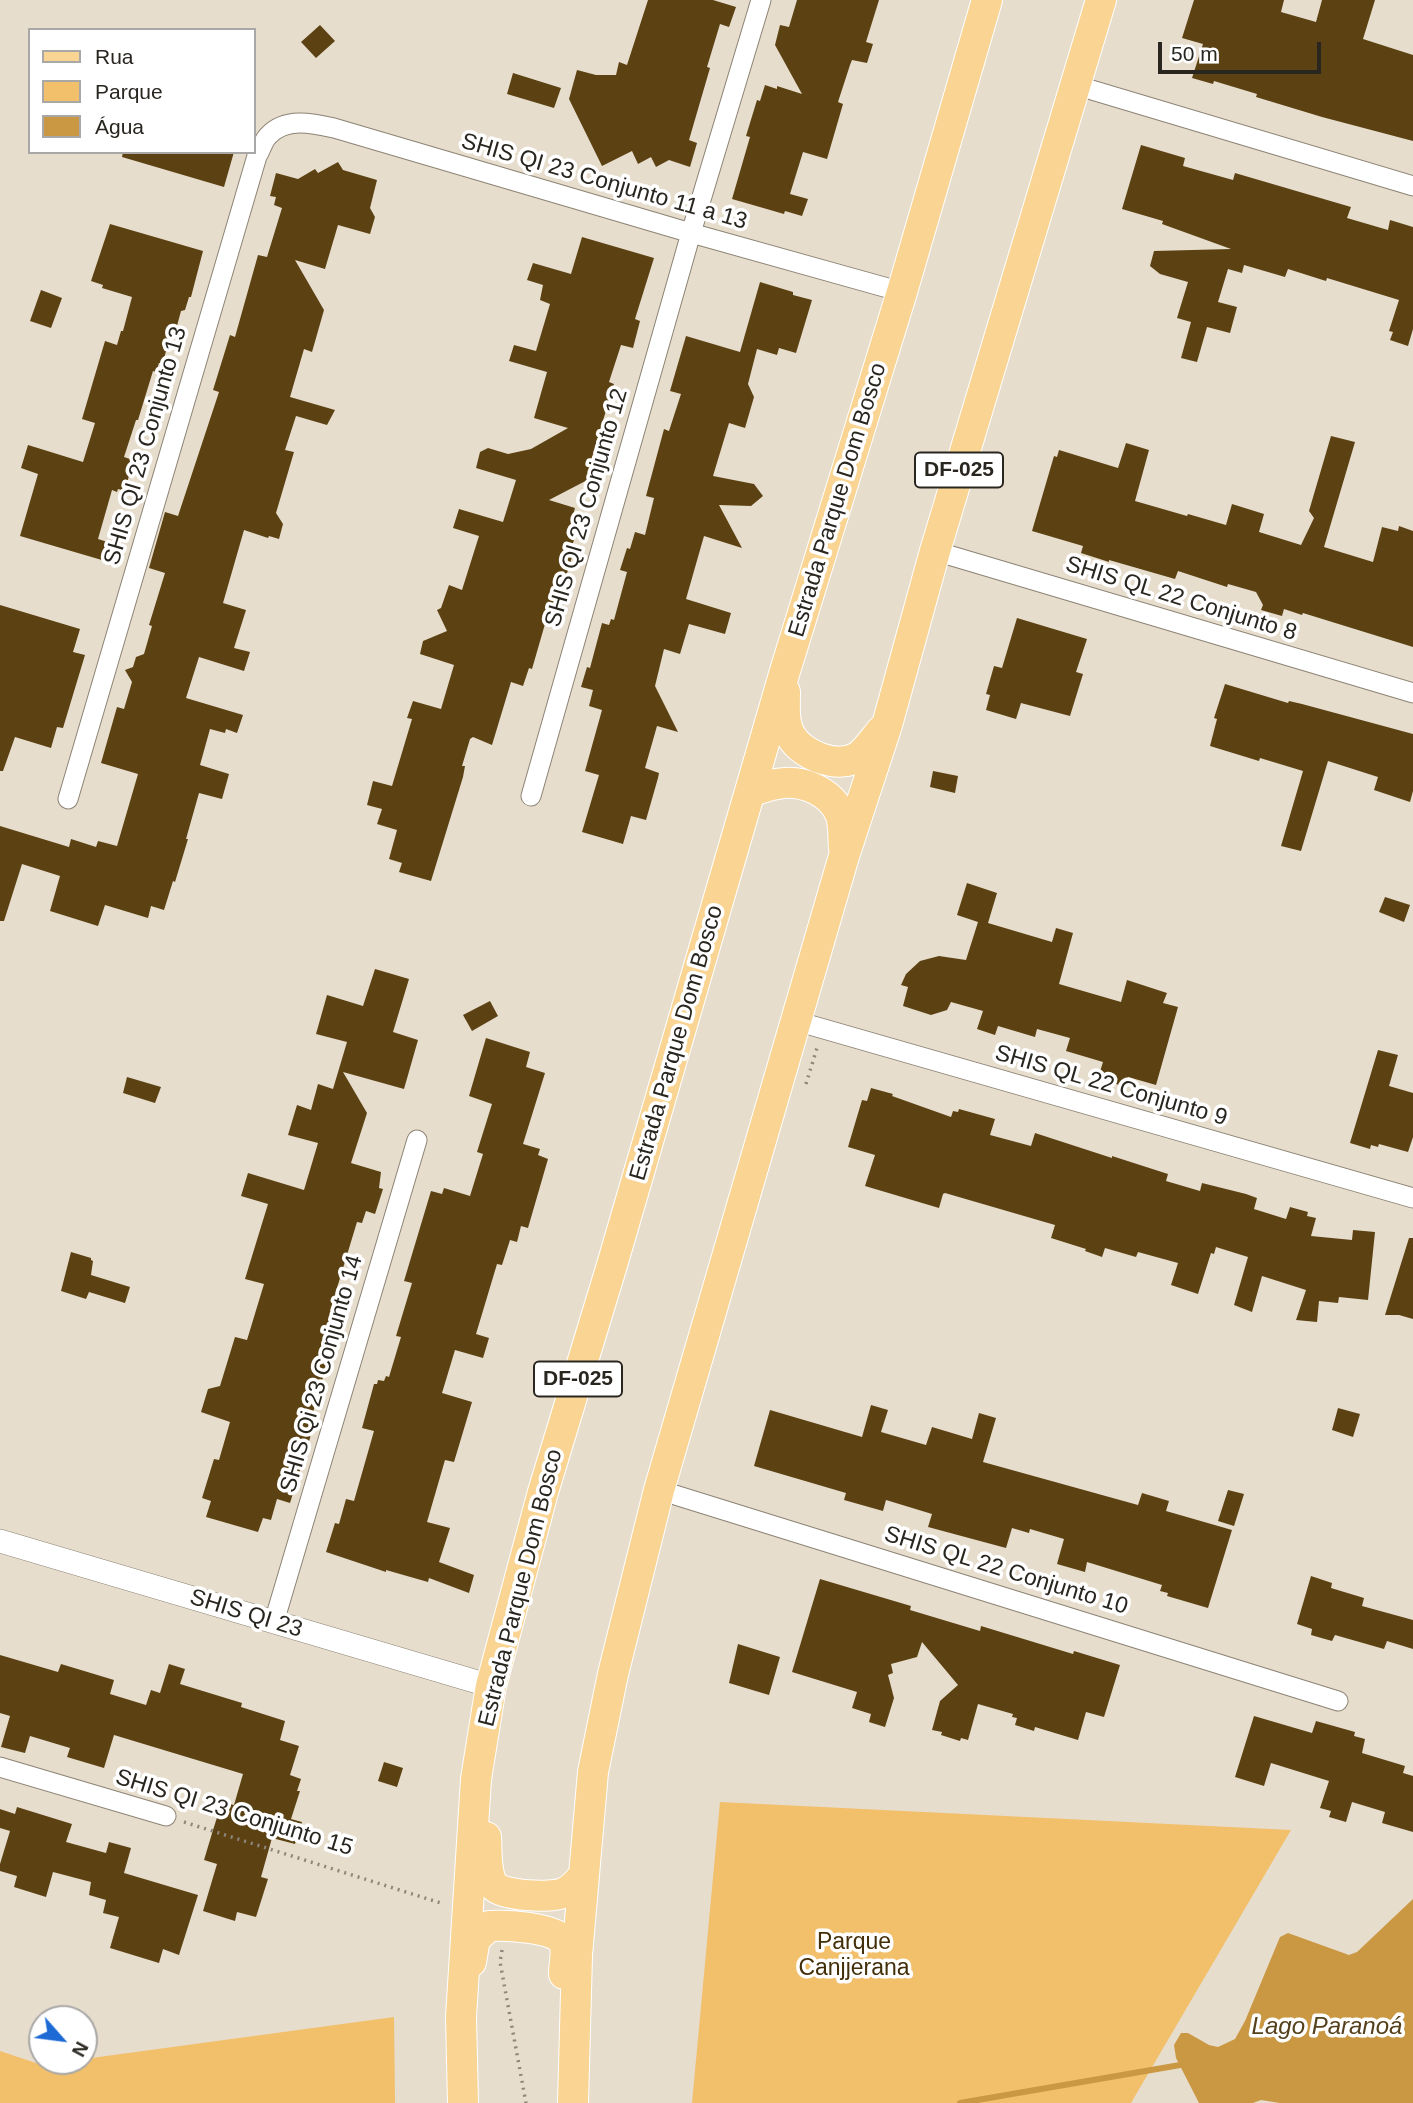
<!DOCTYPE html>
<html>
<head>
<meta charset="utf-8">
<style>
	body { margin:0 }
	#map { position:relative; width:1413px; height:2103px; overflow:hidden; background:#e7ddcd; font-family:Arial,sans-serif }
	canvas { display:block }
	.legend { position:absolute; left:28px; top:28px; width:228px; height:126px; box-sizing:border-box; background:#fff; border:2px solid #a9a8a6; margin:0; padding:9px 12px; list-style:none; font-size:21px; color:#292620 }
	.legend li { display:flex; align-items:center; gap:14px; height:35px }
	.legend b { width:35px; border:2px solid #a9a8a6 }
	.north { position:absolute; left:28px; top:2005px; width:70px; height:70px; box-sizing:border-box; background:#fff; border:2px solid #a9a8a6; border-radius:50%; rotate:118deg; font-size:19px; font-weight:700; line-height:28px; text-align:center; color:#292620 }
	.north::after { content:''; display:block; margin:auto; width:24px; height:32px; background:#1d6ad5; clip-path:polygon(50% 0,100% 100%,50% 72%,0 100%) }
	.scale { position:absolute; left:1158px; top:42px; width:163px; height:32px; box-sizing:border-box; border:4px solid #292620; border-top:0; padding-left:9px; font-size:21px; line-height:24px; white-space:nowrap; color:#292620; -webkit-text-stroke:5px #fff; paint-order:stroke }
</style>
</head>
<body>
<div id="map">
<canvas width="1413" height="2103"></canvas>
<ul class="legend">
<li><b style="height:9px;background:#f9d493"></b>Rua</li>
<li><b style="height:19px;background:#f2bf6b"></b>Parque</li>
<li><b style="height:19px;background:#ca9842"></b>Água</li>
</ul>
<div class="north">N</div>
<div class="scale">50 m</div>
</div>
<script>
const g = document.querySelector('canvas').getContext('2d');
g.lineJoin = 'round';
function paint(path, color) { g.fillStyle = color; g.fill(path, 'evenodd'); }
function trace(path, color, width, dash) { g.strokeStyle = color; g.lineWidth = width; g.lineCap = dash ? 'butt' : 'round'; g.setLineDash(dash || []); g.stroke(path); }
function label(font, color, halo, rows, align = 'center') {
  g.font = font + ' Arial,sans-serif'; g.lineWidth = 7; g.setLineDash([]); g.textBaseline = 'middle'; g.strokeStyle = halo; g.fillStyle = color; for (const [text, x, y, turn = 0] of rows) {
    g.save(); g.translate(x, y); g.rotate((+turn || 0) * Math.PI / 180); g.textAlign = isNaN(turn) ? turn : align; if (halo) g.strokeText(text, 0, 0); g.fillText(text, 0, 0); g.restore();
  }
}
paint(new Path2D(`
	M720,1802L1291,1830L1131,2103H692Z
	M394,2017L395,2103H0V2051L42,2065L84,2061V2059Z`), '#f2bf6b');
paint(new Path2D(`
	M1413,1899V2103H1280L1261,2100L1253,2103H1199L1176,2058L1174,2045L1181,2033H1188L1209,2045L1218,2047L1235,2039L1245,2021L1280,1937L1288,1933L1349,1955L1357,1952Z`), '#ca9842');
trace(new Path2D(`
	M960,2103L1186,2064`), '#ca9842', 6);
paint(new Path2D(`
	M648,0H713L736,7L729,27L720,24L707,67L710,68L689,140L697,143L690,167L669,160L656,167L651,157L638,164L632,151L602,166L569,99L577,70L596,75H616L619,62L627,65Z
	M797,0H879L866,42L873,44L867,63L852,60L850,65L838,102L843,104L827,159L803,152L790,194L808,199L802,216L785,211L784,214L732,199L750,137L746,136L757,100L760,101L765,85L777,89V86L802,94L775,45L780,25L789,27Z
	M1194,0H1284L1281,12L1316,22L1322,0H1375L1363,39L1413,55V141L1322,117L1256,97L1257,94L1214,81L1213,84L1192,78L1203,44L1182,38Z
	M320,25L335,41L316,58L301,42Z
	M513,73L561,88L554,108L507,94Z
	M1141,145L1185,158L1183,166L1233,180L1235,173L1351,207L1347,218L1388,230L1390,220L1413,227V329L1408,346L1390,340L1393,332L1389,331L1399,300L1327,278L1326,281L1288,269L1285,277L1244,265L1242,273L1228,269L1218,302L1237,307L1230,333L1207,327L1197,362L1181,358L1191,322L1177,318L1188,282L1160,274L1150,266L1154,251L1231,249L1162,224L1163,221L1122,209Z
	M123,152H234L224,187L122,157Z
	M338,162L343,170L377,180L370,208L375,217L370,234L338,225L325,269L295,260L324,310L312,352L304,349L290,397L335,410L327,425L296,416L285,450L294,452L276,513L283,524L279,539L269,536L268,538L244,530L223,603L246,610L234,648L250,652L244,671L199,657L186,698L243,715L237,733L226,729L225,733L210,729L200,765L229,774L222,799L199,793L186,839H188L175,882L173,881L164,910L151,906L148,918L105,905L98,926L50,911L60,876L22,864L4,921H0V826L69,847L71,839L96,847L98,841L117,846L138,774L101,763L117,707L124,709L132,682L125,670L133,667L136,657L144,654L152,626L149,625L165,573L149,568L165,512L178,516L219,392L213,390L230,335L235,337L258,255L267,257L282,208L274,205L276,197L270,196L276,173L298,179L315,169L318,173Z
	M110,224L203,251L191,297H189L185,310L181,311L171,348L167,347L163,363H159L156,372L153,371L138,420H136L124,457L133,460L125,491L118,489L117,492L112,490L98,539L117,545L112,563L20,536L38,474L21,468L28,445L83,462L95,423L82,419L105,341L117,345L121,331H123L132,297L102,288L103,285L91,281Z
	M582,237L654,258L635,319L640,321L633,348L621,345L609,382L614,384L590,464L597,475L549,500L575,508L569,531L572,532L571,536L575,537L572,546L575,547L551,626L545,624L532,669L529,668L523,686L511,682L492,745L473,737L470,739L462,766H465L463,777L431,881L399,872L402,863L389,859L397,830L377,824L382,809L367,805L373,781L392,786L412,719L407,718L413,701L441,709L454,665L420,654L423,641L447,631L437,610L441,608L449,585L462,590L479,536L453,528L459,509L503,522L516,480L476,468L480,452L488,448L508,454L531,449L568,428L534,418L547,372L509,361L514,345L536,351L550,304L540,300L543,285L527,280L533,263L571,274Z
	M760,282L793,292V295L812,300L796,353L779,348L777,355L757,349L748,384L754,397L745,428L729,423L713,476L754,484L763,496L751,506L719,505L742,548L704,536L686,599L731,613L725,634L689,624L680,654L664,649L655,686L678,732L657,726L645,768L659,773L658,778L646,820L631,816L623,844L582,832L599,775L585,771L602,710L589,706L593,690L581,687L587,667L590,668L602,623L609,625L611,619L614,620L627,572L620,570L627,548L630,549L635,532L645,535L654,498L646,496L664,429L669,431L681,394L670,391L686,336L740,352Z
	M41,290L62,298L51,328L30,321Z
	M1331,436L1355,442L1324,547L1373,562L1382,527L1398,531L1399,526L1413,531V647L1303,613L1302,615L1284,609L1282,616L1261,610L1263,605L1256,592L1228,584L1227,587L1178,571L1175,579L1109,560V562L1081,553L1083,546L1032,531L1054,456L1057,457L1059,450L1118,468L1126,443L1149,450L1135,501L1187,516L1188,514L1226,525L1232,504L1264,514L1259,532L1301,545L1314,518L1309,511Z
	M0,605L80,629L73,652L85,655L63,728L57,727L51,748L15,737L3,771H0Z
	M1017,618L1087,639L1076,672L1083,674L1070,716L1021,703L1016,719L986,710L990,695L986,694L994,666L1002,668Z
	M1225,684L1288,703L1289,701L1302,704L1413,734V791L1410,802L1374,790L1378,777L1328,761L1301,851L1281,846L1303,771L1260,758L1259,761L1210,746L1217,719L1214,718Z
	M933,771L958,776L955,793L930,787Z
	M967,883L997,893L988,923L1052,942L1056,928L1073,933L1059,984L1121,1002L1127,980L1167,993L1163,1003L1178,1007L1156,1085L1128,1077L1125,1087L1098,1078L1103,1062L1066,1051L1070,1038L1037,1029L1035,1037L998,1026L995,1035L977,1029L983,1011L951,1002L947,1010L931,1015L903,1006L908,987L901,985L906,974L920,961L939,956L966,960L978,922L957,915Z
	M1385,897L1410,905L1404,922L1379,912Z
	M375,969L409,979L393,1032L418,1040L404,1089L343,1072L367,1113L351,1163L381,1172L379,1188L383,1189L375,1214L366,1211L362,1223L357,1222L330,1311L343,1307L310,1423H313L310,1438L290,1503L277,1499L271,1520L263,1518L258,1532L206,1517L211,1501L202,1498L214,1459L219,1460L230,1422L201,1412L208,1389L220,1386L235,1337L247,1340L264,1284L245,1279L268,1204L241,1196L248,1173L304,1190L318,1143L288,1135L297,1105L311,1110L318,1084L333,1089L347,1042L316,1034L327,995L363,1006Z
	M490,1001L498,1016L472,1031L463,1015Z
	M486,1038L530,1052L526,1067L545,1073L523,1144L540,1149L538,1155L548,1159L528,1228L521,1226L517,1242L510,1240L502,1265L497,1264L476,1334L489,1338L483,1358L455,1350L442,1393L472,1402L454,1462L445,1460L427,1522L450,1528L439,1562L474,1575L469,1593L429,1578L428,1582L386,1570V1572L326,1552L335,1523L339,1524L346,1499L354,1501L374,1431L362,1428L374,1384H377L378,1380L384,1381L386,1376L389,1377L401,1337L396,1336L412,1283L404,1281L431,1191L442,1194L444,1188L470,1196L483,1154L477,1152L492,1104L469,1096Z
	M1378,1050L1398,1055L1389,1086L1413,1093V1137L1408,1152L1379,1144L1378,1147L1371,1145L1370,1149L1350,1143Z
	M127,1077L161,1087L155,1103L123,1093Z
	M871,1088L893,1094L892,1096L951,1117L953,1111L958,1112L959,1109L995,1119L990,1135L1031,1146L1035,1133L1112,1158V1156L1168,1174L1166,1181L1200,1191L1202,1183L1246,1194L1257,1198L1254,1209L1286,1219L1290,1207L1308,1212L1307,1216L1316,1218L1311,1236L1352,1240L1353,1230L1375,1232L1368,1300L1339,1297L1338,1303L1319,1301L1317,1322L1296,1320L1306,1290L1262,1276L1252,1312L1234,1305L1248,1257L1216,1247L1214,1254L1211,1253L1198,1294L1171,1285L1178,1263L1138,1252L1136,1257L1105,1248L1102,1257L1085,1251L1086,1249L1051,1238L1055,1225L945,1193L943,1194L939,1208L865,1186L875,1155L848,1147L862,1100L867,1101Z
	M1409,1238H1413V1319L1399,1315H1385Z
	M71,1252L91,1258V1260L93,1261L91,1275L130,1287L125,1303L89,1292L86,1299L61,1291Z
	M871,1405L888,1410L881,1432L926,1445L932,1427L972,1439L979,1413L996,1418L983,1462L1138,1505L1142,1493L1169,1501L1166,1511L1232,1530L1208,1608L1167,1596L1168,1593L1160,1591L1162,1585L1087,1562L1085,1572L1057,1564L1064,1539L1030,1529L1029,1533L1012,1528L1006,1548L928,1527L932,1514L886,1500L883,1511L844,1500L846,1493L754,1466L770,1410L862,1437Z
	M1338,1408L1360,1414L1353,1437L1332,1430Z
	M1228,1490L1244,1494L1234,1526L1218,1521Z
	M1311,1576L1332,1583L1331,1588L1364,1598L1362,1606L1413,1620V1649L1387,1641L1384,1649L1335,1635L1332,1641L1311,1635L1312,1629L1297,1624Z
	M820,1579L911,1606L910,1610L980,1631L981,1626L1073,1654L1074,1651L1120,1665L1104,1717L1086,1712L1078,1740L1035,1727L1034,1731L1015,1725L1017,1718L1012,1717L1013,1714L978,1704L968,1740L961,1738L960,1741L941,1735L942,1732L932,1730L940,1701L958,1685L922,1642L917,1657L891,1664L893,1673L888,1675L894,1698L885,1727L869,1722L871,1714L852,1708L857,1692L792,1672Z
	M738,1644L780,1657L769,1695L729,1683Z
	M0,1655L58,1672L61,1664L114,1680L110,1694L146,1705L151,1690L160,1693L169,1664L185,1669L180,1684L242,1703L241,1707L285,1721L280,1740L299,1746L290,1775L301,1779L297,1791H300L291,1819L302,1822L295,1844L272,1838L261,1877L268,1879L256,1917L237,1912L235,1921L203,1911L217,1864L204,1860L213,1830L222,1802L234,1805L243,1774L114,1735L104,1768L67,1757L70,1748L30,1736L25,1753L1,1747L10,1716L0,1713Z
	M1254,1716L1312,1733L1316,1721L1355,1732L1354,1736L1365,1739L1362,1753L1405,1766L1403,1773L1413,1776V1832L1382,1823L1385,1812L1352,1802L1346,1822L1329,1817L1331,1811L1320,1808L1329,1781L1271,1763L1264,1786L1235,1777Z
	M384,1762L403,1768L397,1787L378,1781Z
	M17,1807L72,1824L66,1842L106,1853L109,1842L131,1848L124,1873L198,1895L179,1955L163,1949L159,1963L110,1948L119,1917L103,1913L106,1900L89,1895L91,1882L53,1872L46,1897L14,1887L17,1876L0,1871V1864L10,1831L0,1828V1809L15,1814Z`), '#5c4213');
const minor = new Path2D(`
	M1075,85L1413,186
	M935,551L1413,693
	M531,796L691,233L761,0
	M68,799L257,156C261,150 263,141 268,136C285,117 312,123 334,128L691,233L902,292
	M796,1021L1413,1198
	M659,1490L1338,1701
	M274,1622L417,1140
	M0,1767L166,1816`);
const tertiary = new Path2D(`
	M0,1541L491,1686`);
const primary = new Path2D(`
	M785,692C785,706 783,723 791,736C802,756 840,770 859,756C868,749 875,738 882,730
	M750,792C759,789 768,785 777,784C801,779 832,791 841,816C844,825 843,838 844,848
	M486,1837C487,1852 485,1874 494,1886C502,1896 551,1898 563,1893C572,1890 578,1882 584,1875
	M471,1962L475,1939L489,1926C504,1925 555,1927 563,1941C568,1949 564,1964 564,1974
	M463,2103L461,2017L476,1779L491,1686L543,1492L612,1265L785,671L902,292L987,0
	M573,2103L577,1955L593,1772L613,1674L659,1490L844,856L887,725L935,551L1101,0`);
trace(minor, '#8c8374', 21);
trace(tertiary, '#8c8374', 24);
trace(primary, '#fff', 32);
trace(new Path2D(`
	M806,1084L817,1048
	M184,1822L444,1904
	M502,1950L500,1962L526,2103`), '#8e877c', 3.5, [2, 5]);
trace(minor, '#fff', 19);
trace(tertiary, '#fff', 23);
trace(primary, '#f9d493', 30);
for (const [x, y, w] of [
	[959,470,88],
	[578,1379,88]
]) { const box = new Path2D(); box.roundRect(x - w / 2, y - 17.5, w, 35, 5); g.fillStyle = '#fff'; g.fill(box); trace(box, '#292620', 2); }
label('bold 21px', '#292620', null, [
	["DF-025",959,470],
	["DF-025",578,1379]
]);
label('23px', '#292620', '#fff', [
	["SHIS QI 23 Conjunto 11 a 13",604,182,16],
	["SHIS QI 23 Conjunto 13",146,446,-74],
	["Estrada Parque Dom Bosco",838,500,-73],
	["SHIS QI 23 Conjunto 12",587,508,-74],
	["SHIS QL 22 Conjunto 8",1181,599,17],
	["Estrada Parque Dom Bosco",677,1043,-74],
	["SHIS QL 22 Conjunto 9",1111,1086,16],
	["SHIS Qi 23 Conjunto 14",322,1374,-74],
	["SHIS QL 22 Conjunto 10",1006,1571,17],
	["Estrada Parque Dom Bosco",521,1588,-76],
	["SHIS QI 23",246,1614,17],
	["SHIS QI 23 Conjunto 15",234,1813,17]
]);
label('23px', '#432f09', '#fff', [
	["Parque",854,1943],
	["Canjjerana",854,1969]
]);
label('italic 24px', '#55401c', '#fff', [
	["Lago Paranoá",1327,2027]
]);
</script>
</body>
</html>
